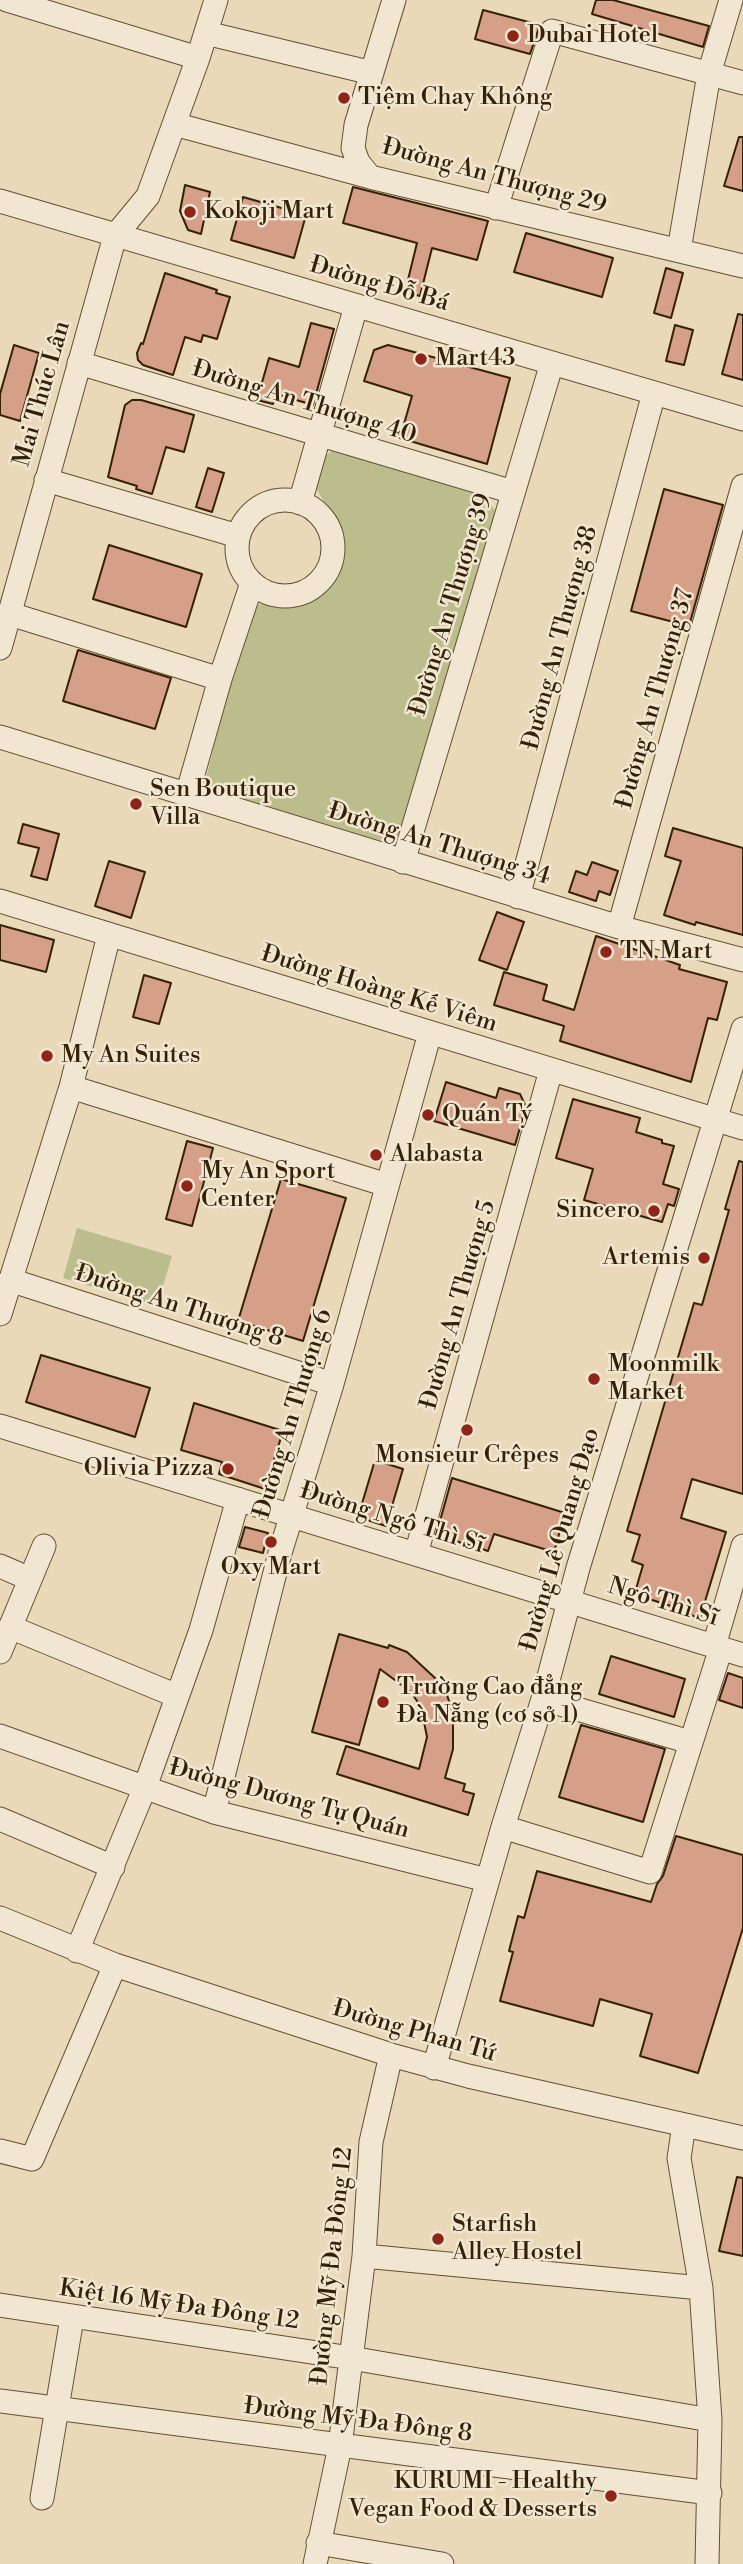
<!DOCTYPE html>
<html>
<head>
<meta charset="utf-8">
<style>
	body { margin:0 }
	canvas { display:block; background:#ead9b8 }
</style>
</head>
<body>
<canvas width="743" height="2564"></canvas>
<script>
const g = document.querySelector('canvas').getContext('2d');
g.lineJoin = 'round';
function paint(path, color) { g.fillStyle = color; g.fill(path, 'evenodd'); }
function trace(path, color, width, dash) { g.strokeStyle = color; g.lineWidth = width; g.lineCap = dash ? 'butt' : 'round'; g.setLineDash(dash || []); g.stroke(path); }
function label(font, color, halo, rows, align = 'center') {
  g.font = font + ' "Libre Bodoni",serif'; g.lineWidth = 5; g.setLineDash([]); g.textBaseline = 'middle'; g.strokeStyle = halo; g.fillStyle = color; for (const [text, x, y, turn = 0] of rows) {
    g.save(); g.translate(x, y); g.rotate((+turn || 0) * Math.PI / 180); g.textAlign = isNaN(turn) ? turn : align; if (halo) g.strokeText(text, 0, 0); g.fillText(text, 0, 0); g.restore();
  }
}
paint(new Path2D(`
	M335,448L487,498L498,516L398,835L379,840L215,790L206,778L249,607L271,602L297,605L317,596L335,574L344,549L340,529L316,488L322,459Z
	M77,1228L172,1256L157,1306L63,1278Z`), '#bbbe8c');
const building = new Path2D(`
	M596,0H613L709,26L703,47L592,14Z
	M483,10L540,25L530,54L475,39Z
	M739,137H743V191L724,186Z
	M185,185L210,192L201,234L188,230L180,211Z
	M353,187L488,221L477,260L432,248L420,296L405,292L417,243L343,223Z
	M243,197L306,215L294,258L231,240Z
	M526,233L613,258L602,297L514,272Z
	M666,268L683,273L671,318L654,313Z
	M165,273L217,290L216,293L230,297L217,339L203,335L201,342L185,337L173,375L143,365L138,360L137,353L141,343L143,344Z
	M738,314L743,315V380L722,374Z
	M311,323L334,329L313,405L276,394L273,404L257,400L269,358L299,367Z
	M675,325L693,330L684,365L666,361Z
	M14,345L39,353L20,421L0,415V394Z
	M388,345L510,378L487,464L400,438L412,396L364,381L374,350Z
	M132,400H141L194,415L184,452L166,447L152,494L136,489L137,486L108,477L125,405Z
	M208,468L224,473L212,512L196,507Z
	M664,489L723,505L689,626L631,611Z
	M109,545L202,574L186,627L93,599Z
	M78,650L171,678L155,729L63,701Z
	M23,824L59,834L47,880L31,876L39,848L18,843Z
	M673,828L743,848V935L696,922L695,925L664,915L681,861L665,856Z
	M109,861L145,872L131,918L95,906Z
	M592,862L618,871L610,895L599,891L596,901L569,892L576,871L587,875Z
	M497,912L524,922L507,970L479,960Z
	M0,925L54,940L46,972L0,960Z
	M596,936L680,965L679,969L727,982L717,1020L708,1018L691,1082L560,1041L564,1026L494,1005L504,972L547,985L543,1000L574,1010Z
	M144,975L171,983L159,1024L133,1017Z
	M446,1082L496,1098L499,1088L520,1094L526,1107L515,1145L434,1121Z
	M573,1099L640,1118L636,1132L662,1140V1143L674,1146L663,1184L679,1189L674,1206L668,1204L662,1222L584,1200L593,1169L556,1158Z
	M187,1141L213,1148L192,1226L166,1219Z
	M739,1161L743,1162V1494L692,1479L681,1518L726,1532L700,1618L670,1609L671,1606L649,1599L651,1593L636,1589L643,1565L632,1561L640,1535L627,1531L694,1303L702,1305L729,1210L725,1209Z
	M281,1179L346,1198L303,1341L238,1321Z
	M41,1355L150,1388L135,1437L26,1402Z
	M194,1403L283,1431L265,1489L219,1474L222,1462L181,1450Z
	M375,1460L403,1469L386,1526L358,1517Z
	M452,1478L565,1513L554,1552L494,1534L488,1551L436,1535Z
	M245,1527L268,1533L263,1553L239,1547Z
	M339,1634L388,1648L389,1645L407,1652L435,1678L447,1695L453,1713V1749L445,1778L465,1784L463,1791L474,1794L468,1815L337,1774L346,1746L419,1769L427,1737L421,1707L411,1692L380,1669L359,1745L312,1732Z
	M611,1656L685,1679L674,1717L599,1694Z
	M728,1673L743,1678V1708L719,1700Z
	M581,1725L665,1749L643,1822L559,1797Z
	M676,1836L743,1855V1928L698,2073L640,2056L652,2014L600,1999L593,2026L500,2001L513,1952L509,1951L518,1916L524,1918L537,1871L651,1902L657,1884L663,1876Z
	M737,2177L743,2178V2256L719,2251Z`);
paint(building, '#d69f87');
trace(building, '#342106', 2);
const minor = new Path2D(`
	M7,0L198,58
	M394,0L356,125L353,148L358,162L370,177L743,266
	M206,33L372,73
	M174,124L370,177
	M0,201L743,419
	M496,208L552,31L743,83
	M679,250L709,74L731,0
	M79,363L513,492
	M46,480L238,536
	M237 548a48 48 0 1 1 96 0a48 48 0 1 1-96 0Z
	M300,503L356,306
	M10,614L220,679
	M0,648L115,236L148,196L198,58L216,0
	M0,737L619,927L743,960
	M187,795L220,679L252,583
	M403,862L552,363
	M518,897L654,393
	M0,901L743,1128
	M619,927L743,486
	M71,1087L387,1185
	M10,1280L332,1384
	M0,1314L71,1087L109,935
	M0,1426L743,1655
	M416,1554L551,1070
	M0,1566L30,1579
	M10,1627L177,1696
	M714,1646L743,1546
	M0,1652L44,1546
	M543,1699L690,1742
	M0,1736L214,1812L487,1880
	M214,1812L280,1553L332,1384L430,1033
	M0,1819L113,1867
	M503,1827L650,1872L721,1648
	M0,1918L115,1965L391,2055L468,2076L743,2138
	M77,1951L145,1787L201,1630L238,1499
	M434,2068L503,1827L543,1699L578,1568L743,1029
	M684,2125L679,2158L701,2288L710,2420L707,2564
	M0,2151L32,2159L115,1965
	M364,2256L701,2288
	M0,2305L351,2358L710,2420
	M0,2401L710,2493
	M42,2498L72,2318
	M318,2543L442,2564
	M315,2564L340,2446L364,2256L371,2142L391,2055`);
trace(minor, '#624f32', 25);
trace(minor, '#f1e6d1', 23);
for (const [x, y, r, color] of [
	[513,36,7,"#8f2418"],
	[344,98,7,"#8f2418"],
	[190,212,7,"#8f2418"],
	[421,359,7,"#8f2418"],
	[136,804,7,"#8f2418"],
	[606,952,7,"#8f2418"],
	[47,1056,7,"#8f2418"],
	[428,1115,7,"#8f2418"],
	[376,1155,7,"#8f2418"],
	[187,1186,7,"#8f2418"],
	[654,1211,7,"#8f2418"],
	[704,1258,7,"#8f2418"],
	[594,1379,7,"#8f2418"],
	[467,1430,7,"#8f2418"],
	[228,1469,7,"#8f2418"],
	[271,1542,7,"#8f2418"],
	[383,1702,7,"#8f2418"],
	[438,2239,7,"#8f2418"],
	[611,2496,7,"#8f2418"]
]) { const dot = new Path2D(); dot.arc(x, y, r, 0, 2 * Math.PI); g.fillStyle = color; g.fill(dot); trace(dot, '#f1e6d1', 2.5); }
label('24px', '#342106', '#f1e6d1', [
	["Dubai Hotel",527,36],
	["Tiệm Chay Không",358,98],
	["Kokoji Mart",204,212],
	["Mart43",435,359],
	["Sen Boutique",150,790],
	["Villa",150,818],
	["TN Mart",620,952],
	["My An Suites",61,1056],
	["Quán Tý",442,1115],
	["Alabasta",390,1155],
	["My An Sport",201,1172],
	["Center",201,1200],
	["Sincero",640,1211,"right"],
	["Artemis",690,1258,"right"],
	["Moonmilk",608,1365],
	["Market",608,1393],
	["Monsieur Crêpes",467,1456,"center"],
	["Olivia Pizza",214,1469,"right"],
	["Oxy Mart",271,1568,"center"],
	["Trường Cao đẳng",397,1688],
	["Đà Nẵng (cơ sở 1)",397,1716],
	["Starfish",452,2225],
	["Alley Hostel",452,2253],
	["KURUMI - Healthy",597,2482,"right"],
	["Vegan Food & Desserts",597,2510,"right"]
], 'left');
label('24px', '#342106', '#f1e6d1', [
	["Đường An Thượng 29",494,177,15],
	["Đường Đỗ Bá",379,285,16],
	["Mai Thúc Lân",43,394,-74],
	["Đường An Thượng 40",304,403,17],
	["Đường An Thượng 39",452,605,-73],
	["Đường An Thượng 38",561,638,-75],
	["Đường An Thượng 37",656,699,-74],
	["Đường An Thượng 34",439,845,17],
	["Đường Hoàng Kế Viêm",379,990,17],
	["Đường An Thượng 5",459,1305,-74],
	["Đường An Thượng 8",179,1307,18],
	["Đường An Thượng 6",294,1414,-73],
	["Đường Ngô Thì Sĩ",392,1519,17],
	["Đường Lê Quang Đạo",561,1540,-74],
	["Ngô Thì Sĩ",663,1603,17],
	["Đường Dương Tự Quán",289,1800,15],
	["Đường Phan Tứ",414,2032,16],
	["Đường Mỹ Đa Đông 12",333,2266,-84],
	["Kiệt 16 Mỹ Đa Đông 12",179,2306,8],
	["Đường Mỹ Đa Đông 8",358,2421,7]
]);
</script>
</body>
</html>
